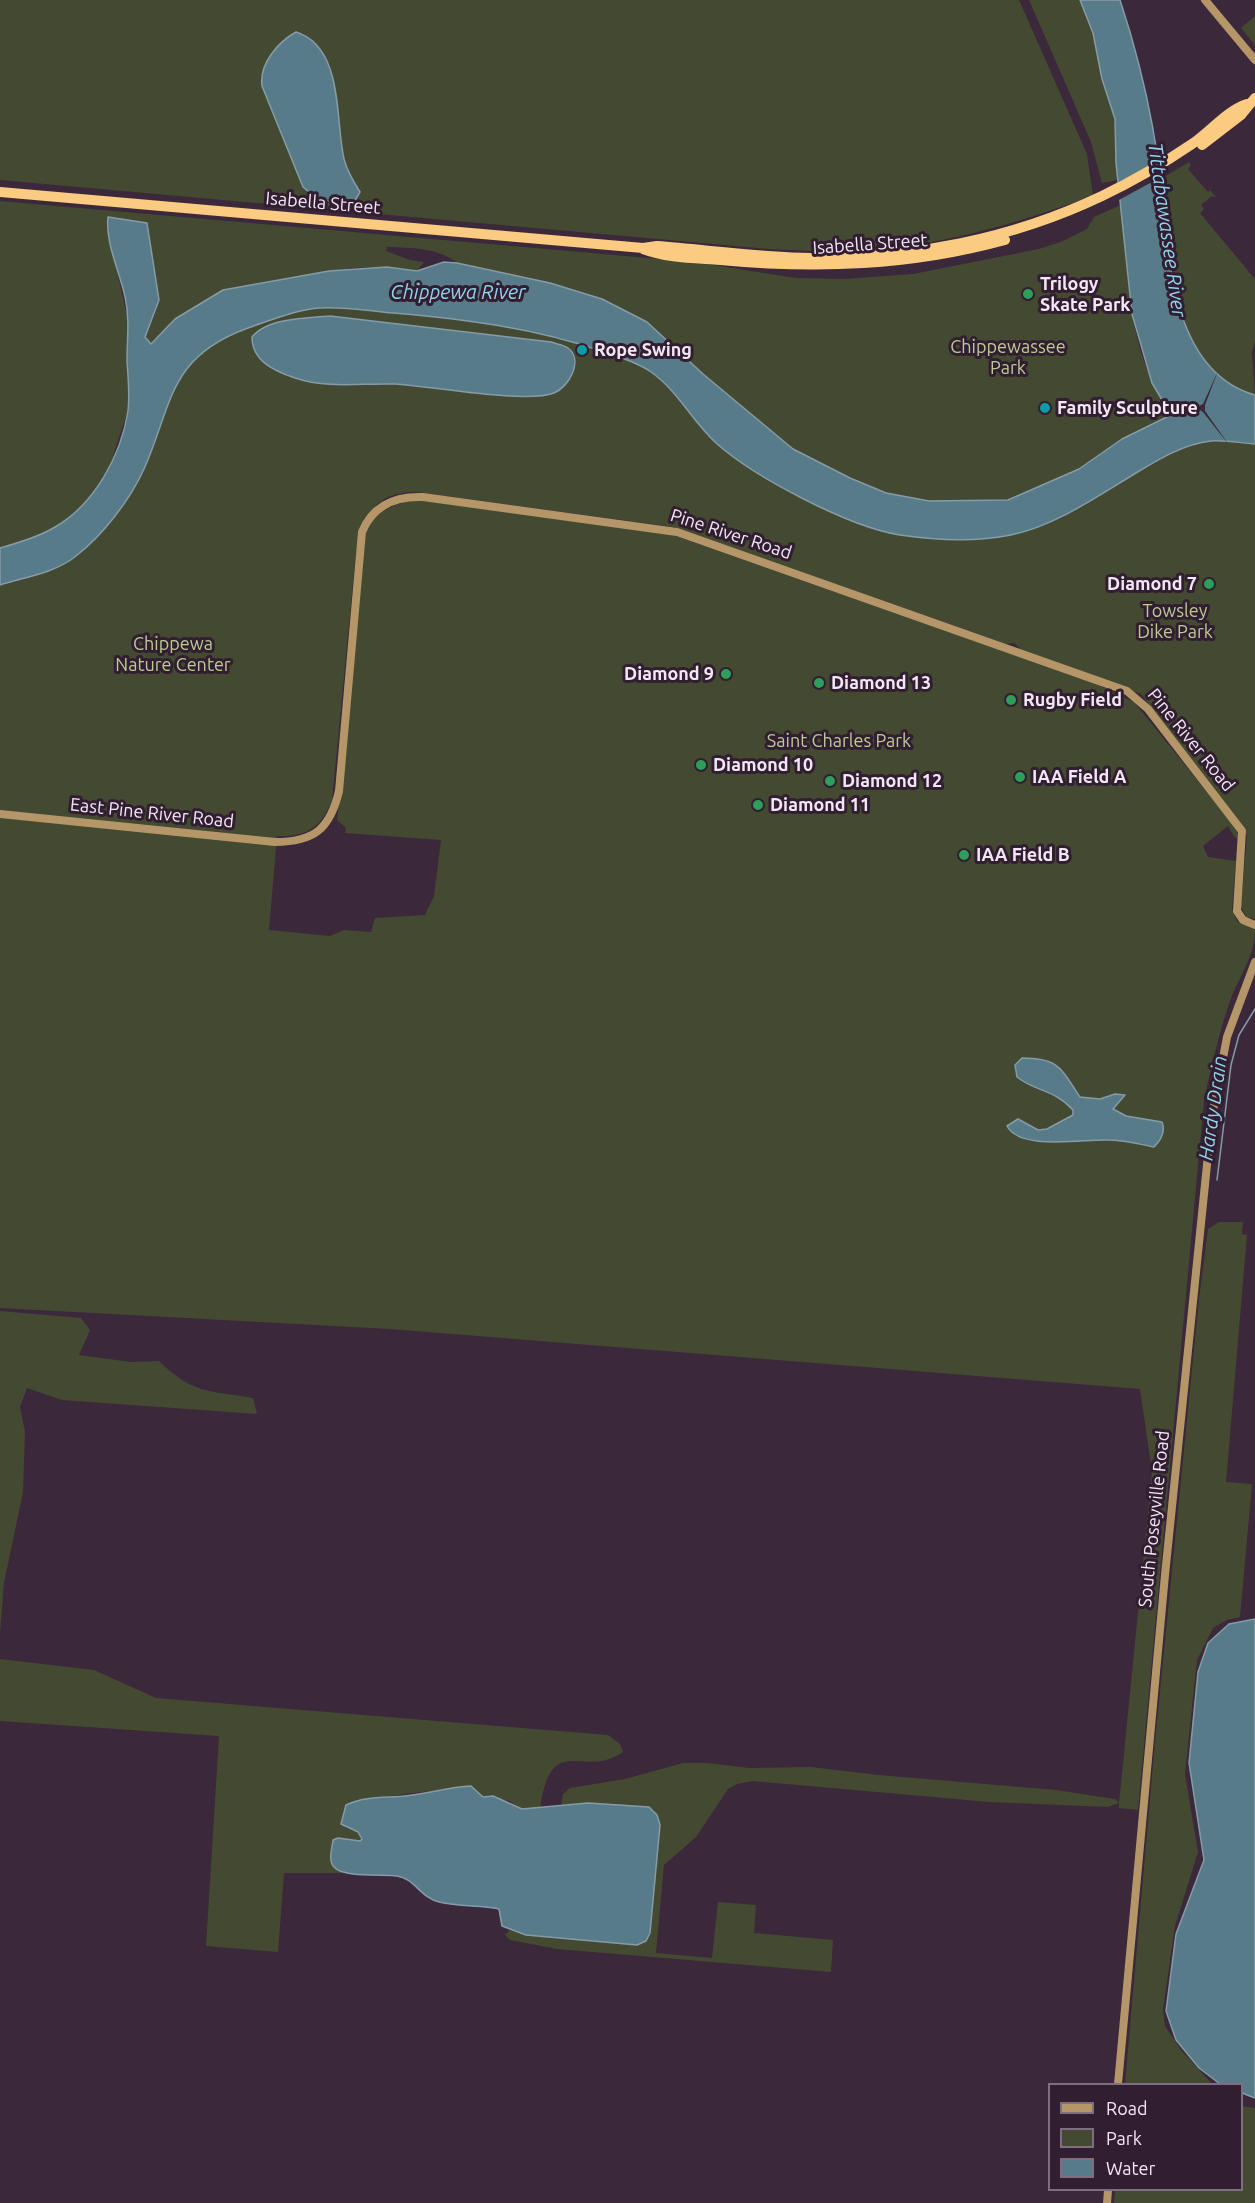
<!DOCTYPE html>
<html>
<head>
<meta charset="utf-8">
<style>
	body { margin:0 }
	#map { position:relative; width:1255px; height:2203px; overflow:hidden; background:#3b283b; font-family:Ubuntu,sans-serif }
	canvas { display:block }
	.legend { position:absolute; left:1048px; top:2083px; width:195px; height:108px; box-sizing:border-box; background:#311e31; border:2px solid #7f6e7f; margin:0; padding:8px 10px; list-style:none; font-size:18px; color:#f4e7f4 }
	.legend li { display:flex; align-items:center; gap:12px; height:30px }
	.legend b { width:30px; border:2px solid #7f6e7f }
</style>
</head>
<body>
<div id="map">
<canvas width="1255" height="2203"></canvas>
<ul class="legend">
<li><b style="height:8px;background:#b49668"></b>Road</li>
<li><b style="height:16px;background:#444a31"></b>Park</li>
<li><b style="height:16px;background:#577b89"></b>Water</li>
</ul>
</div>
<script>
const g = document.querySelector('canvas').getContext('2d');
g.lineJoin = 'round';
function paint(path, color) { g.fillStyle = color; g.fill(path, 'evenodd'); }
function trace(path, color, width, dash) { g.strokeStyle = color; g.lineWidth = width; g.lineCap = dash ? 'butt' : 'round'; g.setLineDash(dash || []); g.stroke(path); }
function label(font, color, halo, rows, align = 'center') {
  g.font = font + ' Ubuntu,sans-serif'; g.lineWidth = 6; g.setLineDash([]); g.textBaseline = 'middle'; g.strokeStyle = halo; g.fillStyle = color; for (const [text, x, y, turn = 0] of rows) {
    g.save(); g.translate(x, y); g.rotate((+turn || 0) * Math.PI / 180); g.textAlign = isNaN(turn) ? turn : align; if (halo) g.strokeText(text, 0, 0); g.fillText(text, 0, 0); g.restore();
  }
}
paint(new Path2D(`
	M0,0H1019L1087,154L1093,196C1014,224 933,249 847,251C821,252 795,250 769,249L0,180Z
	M1029,0H1080L1093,33L1102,79L1115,119L1118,180L1102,183L1091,142Z
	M1255,16V45L1241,28Z
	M1189,162L1191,165L1188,169L1208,192L1210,190L1216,197L1212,196L1201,205L1204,209L1200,213L1255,279V342L1252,352L1255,395L1226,384L1202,358L1187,330L1164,236L1161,179Z
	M0,201L694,262L796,278L844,279L913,274L1039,249L1063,241L1087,229L1094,217L1121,205C1127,257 1127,312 1144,361C1151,381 1164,397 1171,415L1122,439L1079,469L1008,500L929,501L886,493L850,478L793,449L703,374L647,322L550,283L457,263C438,247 410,248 387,247L386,251L410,260L424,262L417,271L387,267L352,268L223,290L175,319L151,344L145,337L157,308L158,293L147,224L109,217L107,225L129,325L128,410L113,456L140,476C160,440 161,394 191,362C217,333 281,312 319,308C343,305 370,311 394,313C478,321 573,328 648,370C668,382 680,404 696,421C733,459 775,486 824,508C876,530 936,530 992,537C1042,532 1087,502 1130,477C1154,462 1180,445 1209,441C1224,440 1240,443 1255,444V919L1246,917L1241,906L1247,835L1141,694L1022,650L1014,643L1006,644L674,527L417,492C375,491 363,517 356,552L332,801C320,829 306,837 277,836L269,930L330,936L344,930L371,932L375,918L425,915L434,896L441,840L345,833L346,828L337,820L366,532C376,510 395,503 418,500L670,534L1094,683L1134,702L1236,828L1238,837L1235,838L1228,826L1203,846L1208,857L1236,861L1232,909L1237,921L1255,930C1255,956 1239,977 1230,1001C1219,1033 1211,1067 1204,1101L1138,1810L1119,1808V1803L1108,1807L989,1802L753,1781L737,1784L728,1789L696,1837L664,1865L656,1953L712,1958L718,1902L756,1905L754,1933L833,1940L831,1972L557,1949L510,1940L505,1935L510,1930L526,1935L637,1945L646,1941L650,1933L660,1826L657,1815L649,1807L588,1803L561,1806L563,1794L570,1788L625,1779L683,1763H708L749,1768L811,1767L879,1775L1056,1790L1115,1799L1119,1803L1152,1472L1140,1389L390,1329L0,1308ZM330,316L534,340L568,348L555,393L529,397L393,384L329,385Z
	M1219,1222H1243L1242,1234L1247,1235L1226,1482L1252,1484L1240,1617L1227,1620L1213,1628L1197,1660L1185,1774L1198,1852L1175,1926L1163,2010L1165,2026L1181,2050L1212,2084H1125L1155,1742L1199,1299L1208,1229Z
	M0,1311L81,1318L90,1330L79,1355L131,1362L159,1361C194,1395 208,1390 253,1398L257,1414L62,1400L27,1388L20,1407L25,1432L23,1492L4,1583L0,1633Z
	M0,1659L94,1670L156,1698L608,1735L620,1744L623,1752C584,1780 551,1729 540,1809H522L509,1801L483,1797L470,1786L357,1800L346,1828L358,1832L362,1839L360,1841L333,1840C330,1855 328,1866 344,1873H284L278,1952L206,1946L219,1736L0,1721Z
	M1242,2106L1255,2108V2203H1114L1115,2190H1242Z`), '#444a31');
const water = new Path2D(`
	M1080,0H1120C1134,42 1145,85 1153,129C1156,150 1161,171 1163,192C1168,262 1174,372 1255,395V444C1241,443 1225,440 1211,441C1184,444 1159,459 1136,473C1098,496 1055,526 1011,535C976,542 934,540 900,535C849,527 754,477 716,443C692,421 678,391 651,372C637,362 619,357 604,352C536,328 464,319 393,313C369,311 343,306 319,308C295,310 271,320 248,328C168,357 173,403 144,469C130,500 103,535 76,556C55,573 25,577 0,585V548C18,543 39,537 55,527C95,504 121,455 128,411C130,394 128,377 127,361C127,339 130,319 125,297C120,272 105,243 108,217L147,223L159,300L145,337L151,344L175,319L223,290L329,271L387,267L417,271L444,262L457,263L550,283L602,299L647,322L703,374L793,449L850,478L886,493L929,501L1008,500L1079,469L1122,439L1171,415L1152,383L1132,314L1116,163L1115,119L1102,79L1093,33Z
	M296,32C344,47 335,120 344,159C347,171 353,181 360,192L353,204C333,203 318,201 303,187L262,86C259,64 278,42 296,32Z
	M330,316L551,342C556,344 564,345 568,348C584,360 569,387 554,393C526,404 431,386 395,384C361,383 328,389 295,378C274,371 252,361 252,337C267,318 307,318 330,316Z
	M1022,1058C1060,1058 1061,1069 1080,1097L1100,1099L1115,1094L1125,1095L1113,1109L1126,1116L1162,1122C1166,1132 1161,1140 1154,1147C1139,1144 1123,1140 1108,1140C1083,1139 1020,1151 1007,1126L1018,1119L1038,1130L1047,1129L1073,1115V1110C1054,1089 1036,1092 1017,1077L1015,1065Z
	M1255,1619V2098L1242,2093V2084H1220L1199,2068L1176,2040L1166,2011L1176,1934L1204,1860L1189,1763L1198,1672L1208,1643L1229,1624Z
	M471,1786L483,1797L493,1796L522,1809L588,1803L649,1807L657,1815L660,1825L650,1933L646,1941L637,1945L526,1935L502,1926L499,1909C480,1905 459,1907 439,1902C421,1898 414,1878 397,1876C383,1874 343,1878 334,1867C328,1861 332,1848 333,1840L338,1838L360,1841L362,1839L358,1832L341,1824L346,1805C365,1796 384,1798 405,1796C427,1794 448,1787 471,1786Z`);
paint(water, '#577b89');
trace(water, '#869ba9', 1.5);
paint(new Path2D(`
	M1161,159L1163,176L1117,201L1115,184Z
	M1218,371L1205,405V411L1229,445L1203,412L1198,409L1166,410L1197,407L1203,404Z`), '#3b283b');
trace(new Path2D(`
	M1217,1180L1231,1065L1239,1035L1255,1009`), '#869ba9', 1.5);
trace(new Path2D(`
	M1205,0L1255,60
	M0,814L275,842C314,842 330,829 339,791L362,532C373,505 395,496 423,497L677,532L1127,691L1148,709L1242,831L1237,911L1243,920L1255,925
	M1118,2084L1165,1575L1212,1116L1227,1037L1255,962
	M1107,2203L1108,2190`), '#b49668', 8);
trace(new Path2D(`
	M1202,145L1241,115L1255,98
	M0,192L643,248L657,246C708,250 760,257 811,258C910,259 1012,239 1102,196C1133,181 1164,163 1192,144C1211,131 1226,111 1247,104
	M643,249C667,258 694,258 720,260C817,269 910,266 1005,240`), '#fbcb82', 10);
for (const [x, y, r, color] of [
	[1028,294,6,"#2e9e5b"],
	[582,350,6,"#0f9aa8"],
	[1045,408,6,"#0f9aa8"],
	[1209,584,6,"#2e9e5b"],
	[726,674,6,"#2e9e5b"],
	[819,683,6,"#2e9e5b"],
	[1011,700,6,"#2e9e5b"],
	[701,765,6,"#2e9e5b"],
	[1020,777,6,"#2e9e5b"],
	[830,781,6,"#2e9e5b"],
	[758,805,6,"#2e9e5b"],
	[964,855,6,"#2e9e5b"]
]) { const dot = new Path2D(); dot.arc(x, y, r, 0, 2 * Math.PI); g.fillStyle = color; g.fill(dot); trace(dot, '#311e31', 2); }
label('18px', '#f4e7f4', '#311e31', [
	["Isabella Street",323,203,5],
	["Isabella Street",870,244,-4],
	["Pine River Road",731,534,18],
	["Pine River Road",1191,740,51],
	["East Pine River Road",152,813,6],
	["South Poseyville Road",1154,1519,-84]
]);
label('bold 18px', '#f4e7f4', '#311e31', [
	["Trilogy",1040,284],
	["Skate Park",1040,305],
	["Rope Swing",594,350],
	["Family Sculpture",1057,408],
	["Diamond 7",1197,584,"right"],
	["Diamond 9",714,674,"right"],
	["Diamond 13",831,683],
	["Rugby Field",1023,700],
	["Diamond 10",713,765],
	["IAA Field A",1032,777],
	["Diamond 12",842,781],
	["Diamond 11",770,805],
	["IAA Field B",976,855]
], 'left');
label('18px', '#bdcb94', '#311e31', [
	["Chippewassee",1008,347],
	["Park",1008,368],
	["Towsley",1175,611],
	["Dike Park",1175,632],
	["Chippewa",173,644],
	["Nature Center",173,665],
	["Saint Charles Park",839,741]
]);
label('italic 20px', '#91d3ed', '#311e31', [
	["Tittabawassee River",1167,230,82],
	["Chippewa River",458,292],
	["Hardy Drain",1213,1108,-82]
]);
</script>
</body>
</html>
